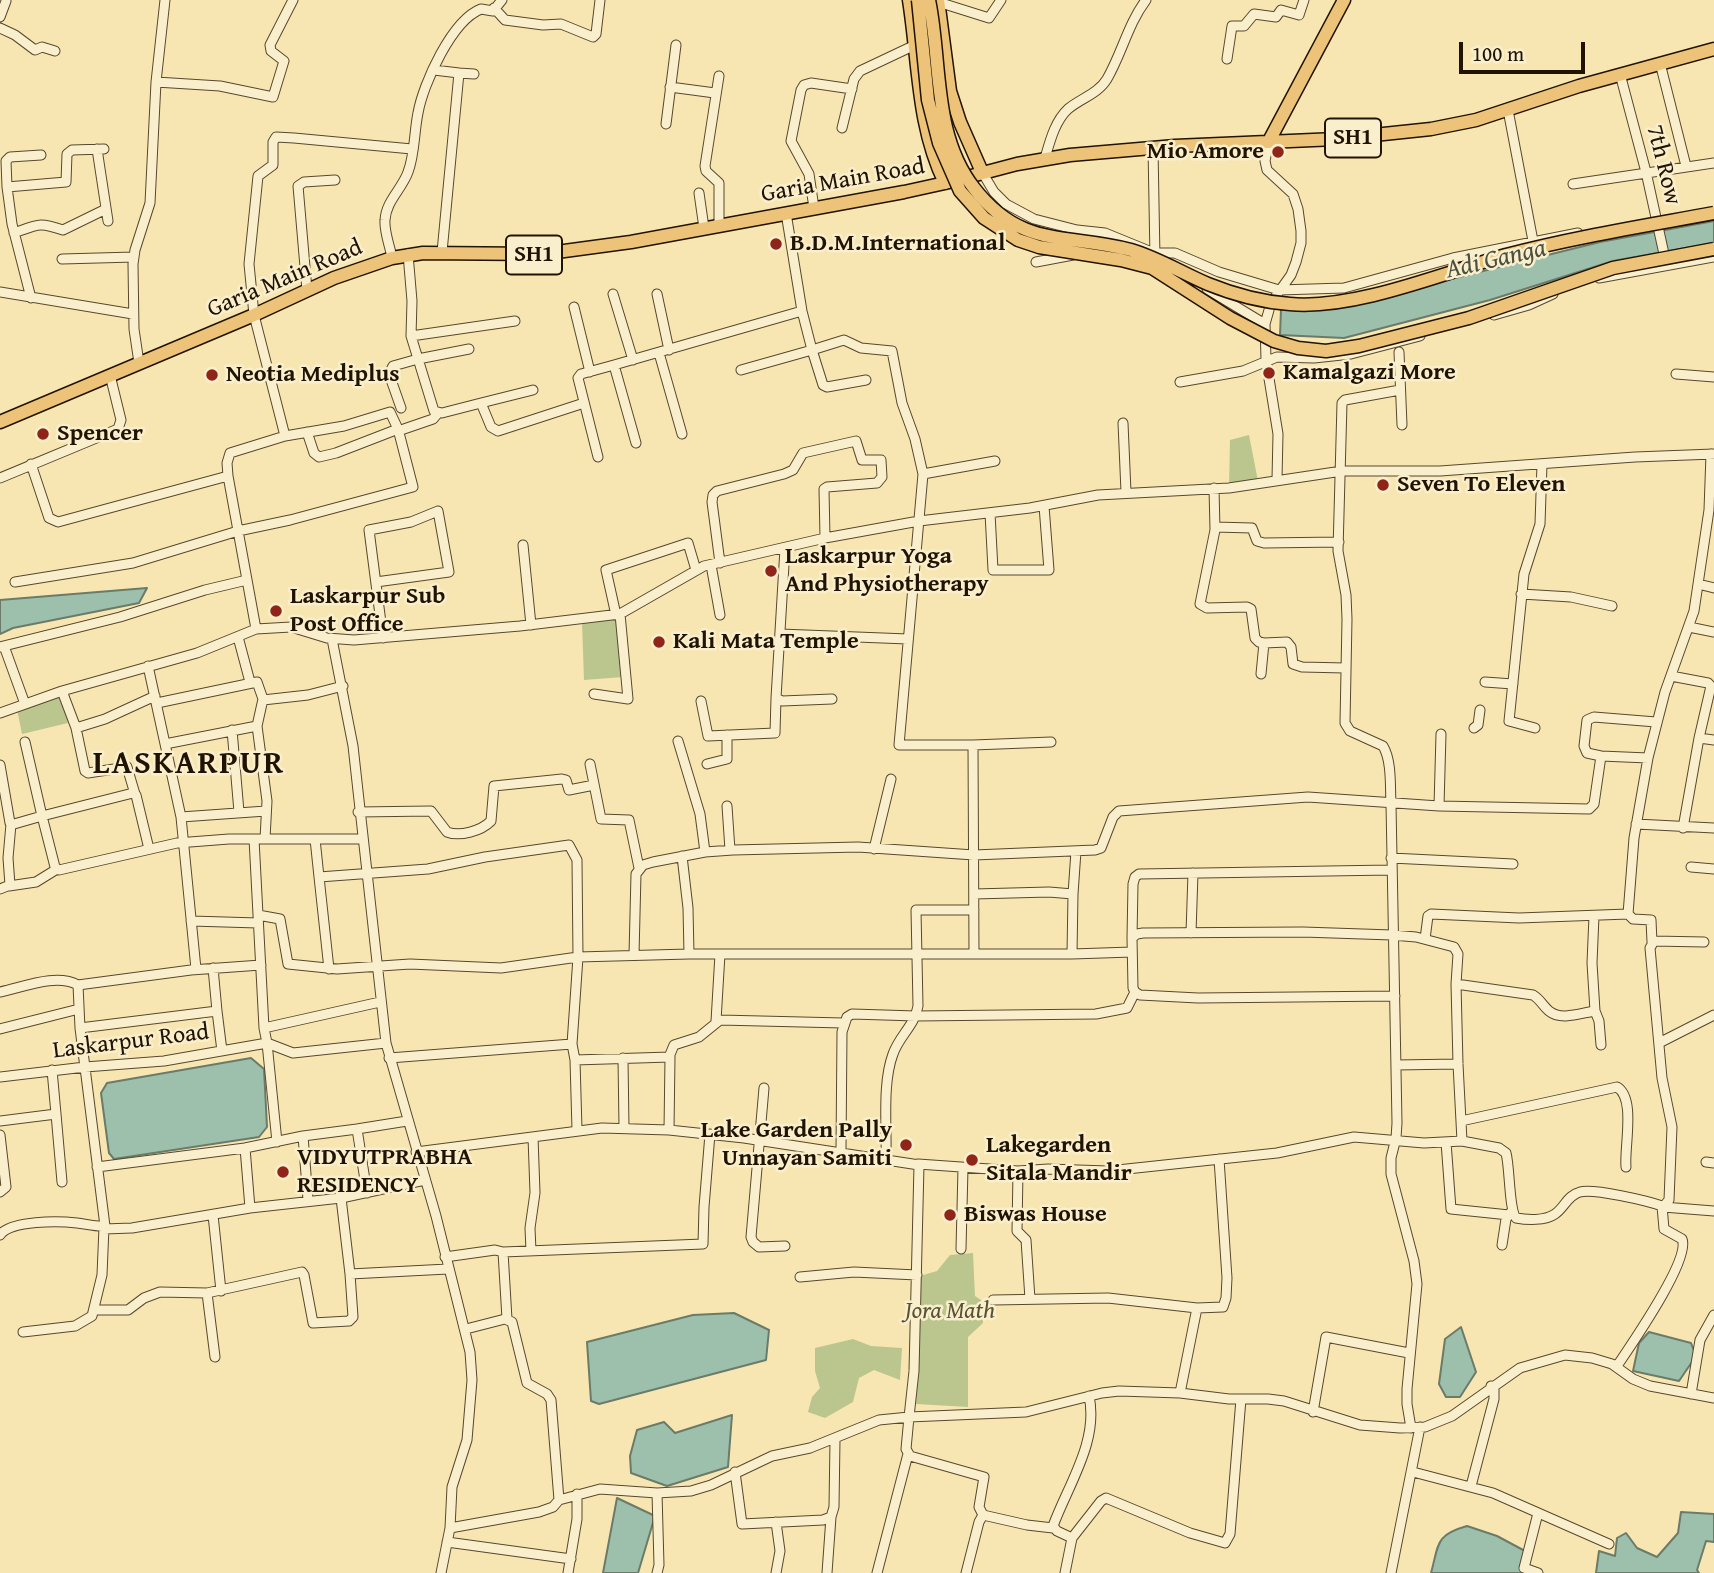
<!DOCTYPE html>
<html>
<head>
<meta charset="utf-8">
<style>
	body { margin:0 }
	#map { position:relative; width:1714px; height:1573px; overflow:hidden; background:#f8e6b2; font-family:"Gentium Book Plus",serif }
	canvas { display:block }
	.scale { position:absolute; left:1459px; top:42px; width:126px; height:32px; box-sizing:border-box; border:4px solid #211302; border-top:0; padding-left:9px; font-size:21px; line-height:24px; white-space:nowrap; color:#211302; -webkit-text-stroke:5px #faefcd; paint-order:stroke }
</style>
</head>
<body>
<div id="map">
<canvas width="1714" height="1573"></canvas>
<div class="scale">100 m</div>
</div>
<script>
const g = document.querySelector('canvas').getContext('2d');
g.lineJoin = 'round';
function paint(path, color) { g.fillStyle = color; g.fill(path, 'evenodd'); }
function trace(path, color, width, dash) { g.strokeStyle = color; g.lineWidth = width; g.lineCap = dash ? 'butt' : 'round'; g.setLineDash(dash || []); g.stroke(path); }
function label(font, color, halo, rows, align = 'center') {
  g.font = font + ' "Gentium Book Plus",serif'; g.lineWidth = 5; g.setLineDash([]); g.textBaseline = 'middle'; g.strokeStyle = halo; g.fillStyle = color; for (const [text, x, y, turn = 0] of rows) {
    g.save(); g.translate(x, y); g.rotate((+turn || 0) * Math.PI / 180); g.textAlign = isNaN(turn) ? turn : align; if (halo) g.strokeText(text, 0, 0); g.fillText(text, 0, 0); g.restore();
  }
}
paint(new Path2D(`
	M1249,435L1258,481L1229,487L1230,440Z
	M617,619L623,677L584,680L582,622Z
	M62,693L68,723L22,734L17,709Z
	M973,1253L975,1296L981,1300L983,1323L968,1337V1407L916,1404L920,1276L937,1271L950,1255Z
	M853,1339L871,1346L902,1348L900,1380L874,1370L859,1378L853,1402L825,1418L808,1412L812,1397L820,1388L815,1371V1348Z`), '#bac68e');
const water = new Path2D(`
	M1714,221V243L1613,261L1490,300L1344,338L1280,335L1281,309L1342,306L1600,242Z
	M147,588L139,603L13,628L0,634V600Z
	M251,1058L264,1069L267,1127L259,1137L114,1159L109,1153L101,1093L107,1083Z
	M734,1313L769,1330L766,1360L599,1404L591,1401L587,1342L693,1315Z
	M1461,1327L1476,1372L1460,1397H1446L1439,1384L1445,1339Z
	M1649,1332L1691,1343L1696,1356L1679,1381L1633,1371L1639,1343Z
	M732,1415L728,1467L667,1486L631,1473L630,1456L637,1430L664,1422L675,1433Z
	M617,1498L655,1516L638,1573H603Z
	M1681,1512L1714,1514V1542L1706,1541L1697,1570L1699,1573H1596L1599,1551L1615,1556L1617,1538L1626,1533L1637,1548L1657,1557L1678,1533Z
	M1467,1526L1497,1536L1525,1551L1532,1573H1431C1439,1544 1435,1535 1467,1526Z`);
paint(water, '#9dc0ad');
trace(water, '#6b7b69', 2);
const minor = new Path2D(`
	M938,2L989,18L1001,0
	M494,8L505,20L543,25L561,24L593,37L596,34L600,0
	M0,17L6,1
	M0,28L15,35L35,50L42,47L55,51
	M1227,59L1232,26H1244L1254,14L1276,17L1281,10L1299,15L1304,0
	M1660,63L1686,166
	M434,70L459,73L442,252
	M459,73L474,74
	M1620,74L1646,172L1666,263
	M719,76L705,166L706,171L719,183V225
	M156,82L220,86L273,97L284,61L271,51L270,45L293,0
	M670,87L715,93
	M1508,110L1533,241
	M666,124L676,45
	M842,128L854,79L860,71L915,45
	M1269,141L1265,161L1267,170L1293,194L1298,209L1301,231V243L1296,262L1291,275L1271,303L1265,324L1266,360L1278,434L1277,479
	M1153,148L1155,258
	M97,149L108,221
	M1045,158C1050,141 1055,121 1068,109C1081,98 1098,94 1107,79C1122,53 1128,24 1146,0
	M982,172L994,192L1006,204L1034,219L1077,230L1105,233L1154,253H1175L1219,272L1279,290L1344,288L1453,258L1578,233
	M1573,184L1714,163
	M7,187L6,161L10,157L41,155
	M699,193L704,228
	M814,208L809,174L791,141L801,90L804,85L811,83L852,89
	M786,213L802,311L812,350L844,340L861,348L892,351L902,403L915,439L923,474L899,745H973L974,953
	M14,233C39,224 39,222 63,230L106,209
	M408,254L412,301L411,336L434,411L442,413L481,403L491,427L498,431L584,403
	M392,258C390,246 384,232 385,220C386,201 402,189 408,172C415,154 414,132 418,113C423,84 452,20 481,9L493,11L502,0
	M62,259L134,257
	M1036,262L1073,255
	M1599,278L1714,257
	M1207,289L1265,324
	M307,290L298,186L304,182L335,180
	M0,292L133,314
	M613,294L633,360
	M657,294L669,350
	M31,298L12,224L7,187L66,182L67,154L72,150L104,149
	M574,307L590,372
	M1494,315L1529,305L1553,294
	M411,336L515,321
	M1399,352L1402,425
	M659,353L682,434
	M139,363L134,329L133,264L135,250L150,203L156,82L165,0
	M741,370L812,350L823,385L827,387L866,380
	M1676,374L1714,377
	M1180,382L1243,371L1277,357L1314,358L1351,354L1420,336
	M1400,390L1345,400L1342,403L1338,551L1346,595L1347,619L1345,723L1350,731L1383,746C1392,761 1390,787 1391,804L1397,1123L1396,1138L1391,1158V1174L1414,1261L1417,1284L1407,1389V1404L1411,1428
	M481,403L533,390
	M401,408L389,374L393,366L418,359L469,349
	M1123,423L1126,492
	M285,436L254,315L249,264L258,176L273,165V142L276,137L294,138L412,149
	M636,443L614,365L802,311
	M598,457L578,378L581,374L614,365
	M31,464L49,518L58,522L228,476
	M923,474L995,461
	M0,478L118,429L121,420L110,375
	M1214,488L1215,530L1200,604L1207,608L1247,607L1251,609L1255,638L1259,642L1264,643
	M990,513L993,570H1049L1044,506
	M1215,527L1252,528L1257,541L1264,543L1339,542
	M523,545L531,625
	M785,548L776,698L782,701L832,699
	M720,563L712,502L713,495L717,491L784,474L793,470L803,453L856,441L862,460H881L882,477L877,483L827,487L824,489L825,538
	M711,565L720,615
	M15,582L133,563L238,531L290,520L413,487L398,429L336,453L319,457L314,453L307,432
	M376,582L449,572L438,511L411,522L369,530L383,638
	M1698,584L1714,588
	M1521,594L1571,597L1612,606
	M616,615L606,570L688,543L696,570
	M1689,627L1714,632
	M256,629L228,476L227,463L230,453L285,436L344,426L390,412L398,429L401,430L433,419L438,413
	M780,634L908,639
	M238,637L250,682
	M332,639L353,746L386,1043L436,1216L470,1352L472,1380L467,1440L452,1487L450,1528L441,1573
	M4,646L25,704
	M0,647L120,617L205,590L247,580
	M148,666L181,817L196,969
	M1261,674L1264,643L1287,642L1291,647L1293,664L1302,667L1345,668
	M1671,676L1708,683L1711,686L1699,738
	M1485,682L1513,684
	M62,691L76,728L85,771L88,773L127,767L135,794
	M594,694L628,699L620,614
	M263,700L308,695L343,686
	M701,701L708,736L775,733L776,698
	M157,703L257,682L263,699L257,726L267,801L265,839
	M0,713L62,691L197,653L256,629L291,627L327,638L354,640L520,626L620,614L704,566L825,538L919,521L1030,508L1098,495L1229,488L1342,471H1440L1635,457L1714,454
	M76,728L105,719L155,696
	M1474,728L1478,725L1480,710
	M1535,728L1509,721L1524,574L1540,524L1542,464
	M232,730L239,812
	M678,741L700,814L705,852
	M165,744L257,726
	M973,745L1051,742
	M1648,758L1601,756L1587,753L1584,746L1587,720L1594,717L1656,722
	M590,764L601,819L629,820L639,868
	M707,764L727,759V735
	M0,765L10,823L14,824L42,816L25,742
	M727,806L730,850
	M1439,806L1441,734
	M358,812L431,811L447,832C460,837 481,831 491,821L494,786L562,779L566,780L569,790L594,785
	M181,817L266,811
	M1636,824L1714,828
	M1683,828L1699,738L1714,740
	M254,839L264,1028L267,1043L293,1053L386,1043
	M315,839L319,877
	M149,849L136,795L133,793L42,816L55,867L59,870L177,843L229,839H361
	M874,849L891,779
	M682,856L688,908L689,954
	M1391,858L1513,864
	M1691,867L1714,869
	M9,886L36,882L57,869
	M0,889L10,885L8,858L11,824
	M974,894L1049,892L1073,894L1072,954
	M1073,894L1076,851
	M258,915L280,919L288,964L337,969L410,964L501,968L578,957L689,954H1072L1132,952
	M1594,916L1592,963L1595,1011L1599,1021L1601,1045
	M191,921L258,923
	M1191,933L1193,873
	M1132,938L1133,884L1135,877L1139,874L1391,870
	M1425,939L1428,916L1431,914L1519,918L1628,914
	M1652,942L1651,920L1633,919L1628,914L1634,838L1648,758L1665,692L1694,611L1709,510L1711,454
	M1704,942L1654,941L1650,948L1662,1078L1672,1127L1669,1200L1663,1207L1714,1211
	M634,955L636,874L643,865L653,862L705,852L733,850L858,847L974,855L1095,850L1101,848L1113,817L1119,811L1308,797L1439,806L1589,809L1594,804L1601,756
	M213,968L217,1011
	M329,969L319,877L428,869L485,857L569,845L577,860L578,957L572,1044
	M1456,984L1533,995C1540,999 1543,1006 1549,1011C1561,1021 1581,1013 1595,1011
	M0,992C24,987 56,973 78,985
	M716,1021L720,954
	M80,1028L217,1011L222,1051
	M264,1028L380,1002
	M0,1029L79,1009
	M1659,1043L1714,1015
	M669,1057L674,1045L699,1037L720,1020L843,1023
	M389,1058L572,1044L575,1060L577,1130
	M623,1058L624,1128
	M575,1060L670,1057L669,1130
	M1396,1065L1458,1064
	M52,1070L56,1114
	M0,1077L85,1067L164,1061L267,1043L277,1142
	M764,1088L751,1237L753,1242L759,1247L785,1246
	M0,1121L56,1114L62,1182
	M1461,1121L1617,1087C1636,1098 1624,1147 1626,1167
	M357,1129L407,1121
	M0,1135L6,1187L0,1192
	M303,1136L308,1200
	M1462,1141L1499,1148L1506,1153C1510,1168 1509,1210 1516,1218C1527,1220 1545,1221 1555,1214C1564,1208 1568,1195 1580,1192C1593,1188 1648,1201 1662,1206L1664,1229L1682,1239C1691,1259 1631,1345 1617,1366
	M1446,1142L1451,1209L1509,1215
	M841,1151L842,1032L847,1017L852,1014L916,1016L1096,1014L1127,1008L1135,992
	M416,1152L602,1128L669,1130L744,1138L919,1165L914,1371L909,1417L879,1420L810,1448L772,1456L711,1485L691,1491L657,1493L600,1489L559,1500
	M886,1158C887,1127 882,1083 893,1054C899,1036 915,1025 918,1006L916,910H974
	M1706,1162L1714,1163
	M918,1164L1018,1171L1048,1169L1108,1171L1277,1153L1354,1137L1424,1143L1462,1141L1458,1064L1456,984L1458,954L1454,947L1416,937L1392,935L1303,932L1143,933L1137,934L1132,938L1133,988L1135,992L1140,995L1198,998L1395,996
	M97,1167L245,1148
	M1018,1171L1017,1231L1026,1240L1030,1299
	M341,1198L350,1274L448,1269
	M250,1208L245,1148L303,1136L357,1129L367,1193
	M213,1215L221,1291
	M104,1229L132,1228L250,1208L341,1198L425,1180
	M0,1235C11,1220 59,1221 77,1223C86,1224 97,1227 105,1226L80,1028L78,985L191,970L261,965
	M1502,1245L1506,1219L1510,1213
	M961,1249L963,1168
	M531,1251L530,1228L535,1193L533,1137
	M503,1252L703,1244L704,1207L710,1134
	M445,1257L495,1250L503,1252L507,1319
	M800,1277L854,1272L917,1275
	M207,1293L215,1357
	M993,1300L1108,1298L1197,1308L1223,1307L1226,1298L1227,1278L1219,1159
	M94,1310H128L144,1298L160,1292L207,1293L302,1272L304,1275L313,1323L349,1321L353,1317L350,1274
	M23,1332L75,1326L92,1316L102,1275L104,1227
	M1180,1393L1197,1308
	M1691,1394L1700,1340L1714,1315
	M1313,1412L1326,1337L1409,1353
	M735,1472L742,1524L823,1520L831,1517L834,1507L835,1440
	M1413,1472L1493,1493L1609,1544
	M1471,1486L1494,1399V1390L1491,1386
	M776,1522L780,1551L776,1573
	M450,1528L539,1512L553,1507L559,1500L551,1400L547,1394L527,1383L512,1322L505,1319L466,1329
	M1053,1528L1027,1525L983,1515L979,1507L984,1477L910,1456L906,1449L909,1417L1026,1412L1102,1393L1119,1391L1180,1393L1229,1399H1268L1284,1401L1360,1425L1400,1428L1425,1427L1452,1416L1520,1368L1565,1355L1592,1358L1612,1364L1633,1379L1650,1386L1714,1398
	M1072,1538L1101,1501L1106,1498L1190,1533L1225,1543L1230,1534L1241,1399
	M447,1542L571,1559
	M568,1573L577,1519V1494
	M657,1573L659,1565L657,1493
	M827,1573L831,1517
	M877,1573L908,1454
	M966,1573L979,1522L983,1515
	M1065,1573L1072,1538L1057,1531L1053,1526C1068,1485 1099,1441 1089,1396
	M1391,1573L1420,1427
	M1538,1573L1524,1568L1538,1513`);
const major = new Path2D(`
	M909,0C919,63 917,126 945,183
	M938,0L950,91L960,122L982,172
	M1269,141L1344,0
	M0,422L254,315L334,278L392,258L423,253L542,254L631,242L904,192L945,183L1017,164L1070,155L1175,146L1336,139L1431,129L1476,120L1579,86L1714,49`);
trace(minor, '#57482e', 11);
trace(major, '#211302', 15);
trace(minor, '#faefcd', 9);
trace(major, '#ecc379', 12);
const majorBridge = new Path2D(`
	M918,0L928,100L939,143L960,191L984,218L1018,240L1039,247L1121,260L1152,268L1230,318L1274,341L1298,348L1326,351L1359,346L1469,318L1613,268L1714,249
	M929,0C942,63 932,134 974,188C1021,249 1066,233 1131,250C1158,258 1182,273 1208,284C1235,295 1262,302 1290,304C1354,310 1444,273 1506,255C1575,237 1644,226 1714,213`);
trace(majorBridge, '#211302', 15, []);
trace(majorBridge, '#ecc379', 12);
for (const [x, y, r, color] of [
	[1278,152,7,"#8f2418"],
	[776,244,7,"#8f2418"],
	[1269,373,7,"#8f2418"],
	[212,375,7,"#8f2418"],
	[43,434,7,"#8f2418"],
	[1383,485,7,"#8f2418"],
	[771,571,7,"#8f2418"],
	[276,611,7,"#8f2418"],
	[659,642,7,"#8f2418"],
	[906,1145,7,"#8f2418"],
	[972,1160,7,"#8f2418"],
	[283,1172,7,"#8f2418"],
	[950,1215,7,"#8f2418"]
]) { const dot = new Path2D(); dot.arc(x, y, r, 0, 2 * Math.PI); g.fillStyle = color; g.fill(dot); trace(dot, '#faefcd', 2.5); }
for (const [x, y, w] of [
	[1353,138,56],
	[534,255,56]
]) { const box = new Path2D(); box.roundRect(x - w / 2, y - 19.5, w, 39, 5); g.fillStyle = '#faefcd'; g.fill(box); trace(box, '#211302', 2); }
label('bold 23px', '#211302', null, [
	["SH1",1353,138],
	["SH1",534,255]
]);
label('bold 24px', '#211302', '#faefcd', [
	["Mio Amore",1264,152,"right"],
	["B.D.M.International",790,244],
	["Kamalgazi More",1283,373],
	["Neotia Mediplus",226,375],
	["Spencer",57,434],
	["Seven To Eleven",1397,485],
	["Laskarpur Yoga",785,557],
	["And Physiotherapy",785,585],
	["Laskarpur Sub",290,597],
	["Post Office",290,625],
	["Kali Mata Temple",673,642],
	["Lake Garden Pally",892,1131,"right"],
	["Unnayan Samiti",892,1159,"right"],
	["Lakegarden",986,1146],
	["Sitala Mandir",986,1174],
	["VIDYUTPRABHA",297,1158],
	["RESIDENCY",297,1186],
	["Biswas House",964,1215]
], 'left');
label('24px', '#211302', '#faefcd', [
	["7th Row",1663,165,76],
	["Garia Main Road",843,181,-10],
	["Garia Main Road",285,279,-23],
	["Laskarpur Road",131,1042,-7]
]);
label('italic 24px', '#575233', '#faefcd', [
	["Jora Math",950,1312]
]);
label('italic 26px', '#4c503e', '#faefcd', [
	["Adi Ganga",1496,260,-13]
]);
g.letterSpacing = '2px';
label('bold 32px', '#211302', '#faefcd', [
	["LASKARPUR",189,765]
]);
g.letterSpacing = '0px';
</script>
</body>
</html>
